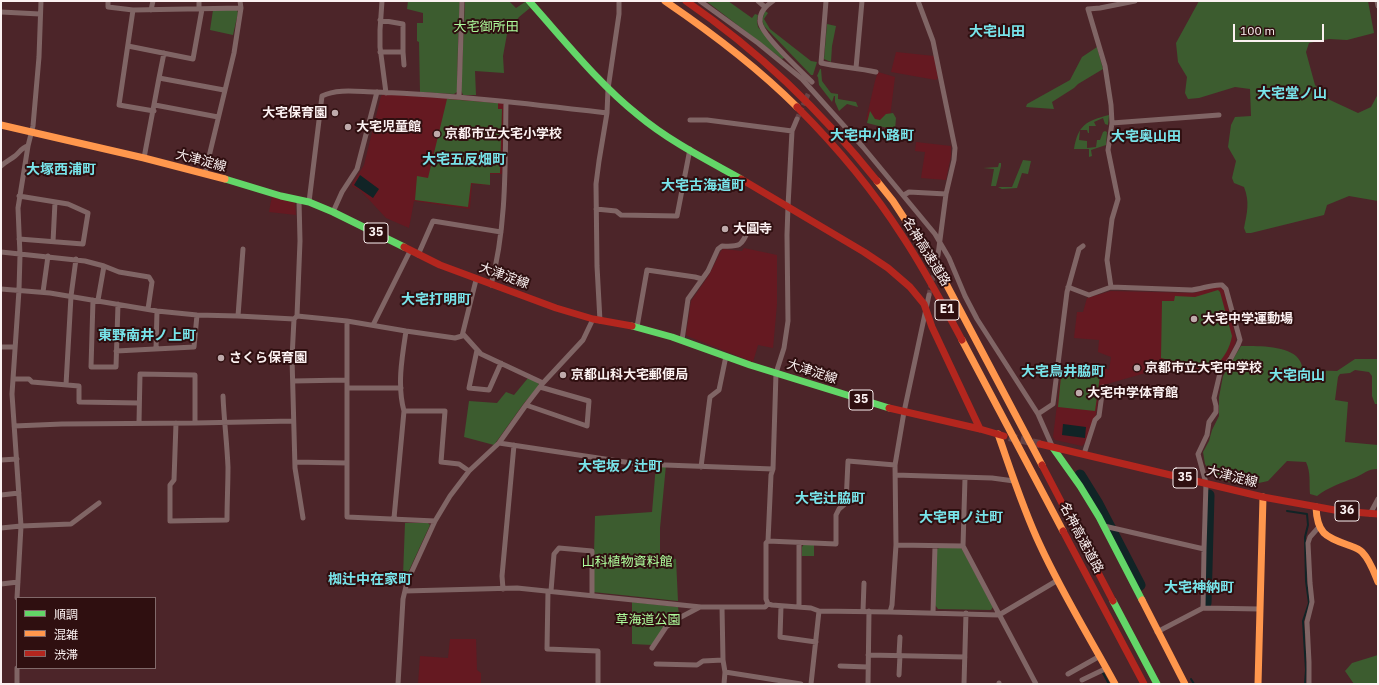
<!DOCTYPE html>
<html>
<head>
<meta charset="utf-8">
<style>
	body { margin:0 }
	#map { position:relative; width:1379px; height:685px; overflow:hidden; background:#4c2529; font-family:"IBM Plex Sans","Noto Sans JP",sans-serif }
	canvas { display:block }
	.frame { position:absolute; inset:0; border:2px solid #fbf1f1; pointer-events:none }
	.legend { position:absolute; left:16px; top:597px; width:140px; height:72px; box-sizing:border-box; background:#2f0f10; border:1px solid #81696a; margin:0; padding:5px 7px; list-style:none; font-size:12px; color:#fbf1f1 }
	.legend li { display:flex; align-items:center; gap:8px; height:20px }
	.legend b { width:20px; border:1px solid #81696a }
	.scale { position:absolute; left:1233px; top:24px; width:91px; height:18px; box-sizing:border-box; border:2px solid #fbf1f1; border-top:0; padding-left:5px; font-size:12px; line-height:14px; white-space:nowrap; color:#fbf1f1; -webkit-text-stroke:3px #2f0f10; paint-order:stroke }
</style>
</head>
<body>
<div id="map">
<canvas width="1379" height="685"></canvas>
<div class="frame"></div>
<ul class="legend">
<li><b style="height:5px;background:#63d668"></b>順調</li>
<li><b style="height:5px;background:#ff974d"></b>混雑</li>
<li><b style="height:5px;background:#b3261e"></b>渋滞</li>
</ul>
<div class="scale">100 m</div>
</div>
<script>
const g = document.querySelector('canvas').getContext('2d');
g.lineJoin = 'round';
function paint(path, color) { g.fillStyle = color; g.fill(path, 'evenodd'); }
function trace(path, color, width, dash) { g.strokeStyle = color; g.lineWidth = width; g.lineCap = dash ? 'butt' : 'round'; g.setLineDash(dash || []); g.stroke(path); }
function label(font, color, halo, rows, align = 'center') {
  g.font = font + ' "IBM Plex Sans","Noto Sans JP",sans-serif'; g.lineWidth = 4; g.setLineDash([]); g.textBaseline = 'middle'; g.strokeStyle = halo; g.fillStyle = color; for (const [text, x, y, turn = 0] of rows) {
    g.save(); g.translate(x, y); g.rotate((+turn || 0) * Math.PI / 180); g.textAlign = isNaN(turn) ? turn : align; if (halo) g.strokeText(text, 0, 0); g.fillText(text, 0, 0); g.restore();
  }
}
paint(new Path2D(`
	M896,52L934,56L938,78L936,80L891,72Z
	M878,72L895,77L889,125L866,120L875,81Z
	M385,94L502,102L504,104L502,174H490V185L472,184L470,209L414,201L409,228L386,218L361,191L352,186V184L364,165L381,96Z
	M916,142L951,146V156L946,180L921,178L925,152L915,151Z
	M272,196L295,202L296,215L269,212Z
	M744,248L777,255V304L773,348L758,345L753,362L687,336L686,334L691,301L709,275L721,251L723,249L742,251Z
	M1218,286L1223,288L1224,289L1236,339L1235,344L1227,360L1218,369L1182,370L1170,366L1100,386L1096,415L1087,441L1082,446L1055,440L1053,437L1062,365L1089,363L1109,370L1111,357L1098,352L1099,340L1074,338L1077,312H1083L1087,298L1111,291L1194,293Z
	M450,639H476L477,670L481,673V684H418L420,656L448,658Z`), '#651921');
paint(new Path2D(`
	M408,1H460L458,45L457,92L454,94L420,92L419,42L417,41V23H423V13L407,9Z
	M465,1H509L516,8L525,2L530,8L519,17L507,34L503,56L504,73L475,71L476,95H463L461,90Z
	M706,1H728L752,18L755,14L758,15L757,21L758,27L784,56V58L782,59Z
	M1199,1H1368L1374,33L1347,40L1329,39L1309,43L1306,52L1315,85L1330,100L1358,113L1371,107L1378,94V201L1349,196L1327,205L1324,215L1251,233H1246L1244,228C1247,213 1250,202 1244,187L1234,183L1232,178L1236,161L1228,147L1231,125L1235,117L1251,116L1250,89L1235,87L1199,98L1188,99L1185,93L1187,77L1178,62L1176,43Z
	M213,10H237L238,13L233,35L210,30Z
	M765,11L768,13L764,19L770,29L811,61L817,62L813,75H811L764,26L762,20Z
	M827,24L836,26L832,46L831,62L824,59Z
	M1097,47L1103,69L1078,84L1074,88L1052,102L1054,109L1026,107L1027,104L1070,80L1082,57Z
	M820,69H821L822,81L831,93L838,94V99L856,102L858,107L847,104L839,111L835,102V96H834L832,102L822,89L819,85L818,77L817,76Z
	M447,99L498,103V109H502L500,173H490V185L471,183L468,207L415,200L417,176L428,178Z
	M870,111L875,119L880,120L886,114L893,113L896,118L895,130L867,123Z
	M1109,115L1108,125L1105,124L1103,118L1094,122L1096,126H1089V133H1088L1087,130H1080L1079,140L1087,141V148L1096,147L1097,140H1100L1103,132L1105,131L1107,132L1106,145L1091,150L1092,156L1089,157V149H1074C1078,125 1086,121 1109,115Z
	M1023,160L1031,161L1028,174L1022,173L1017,188L1002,189L998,187H1012Z
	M999,163H1001V166L996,186H991L994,169L983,168L998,167Z
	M1218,290L1220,292L1232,336C1230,348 1224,357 1216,366L1195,367L1170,362L1169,360L1161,358L1162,301H1174L1175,296L1195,297Z
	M1241,346C1256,346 1292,345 1300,361C1302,364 1302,368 1303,370L1337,371L1355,359H1378V404H1375L1372,396V376L1369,372L1355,370L1350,373L1340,374L1338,377L1335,400L1348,402L1345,442L1378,445V469C1367,469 1364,474 1354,478C1341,483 1329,487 1317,496L1310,494C1309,482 1311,473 1306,462L1287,461L1268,481L1245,486L1224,481L1212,475L1205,464L1203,452L1209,441L1212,430L1219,416V397L1223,376Z
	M1089,365H1094L1101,369L1095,411L1058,407L1062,366Z
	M528,378L538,382L539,386L524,403L494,445L464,437L469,401L497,403L506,392L514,395Z
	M656,465H666L660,528V557L676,559L678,601L593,592L595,516L652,512Z
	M405,523H428L430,525L406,577L403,576Z
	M804,544L814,545V556H802V547Z
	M939,548H961L962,549L993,607L991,610L938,609L935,605L936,550Z
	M632,602L678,607L679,614L665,626L652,645L632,644Z
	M1378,655V684H1354L1345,671L1352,663Z`), '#3c5c2f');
paint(new Path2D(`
	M360,175L379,189L373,198L354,185Z
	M1063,424L1086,427L1085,438L1062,435Z`), '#112426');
trace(new Path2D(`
	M1287,511L1307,514L1308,525L1305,537L1306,581L1309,603L1303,621L1306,670L1305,684
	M1103,673L1109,684
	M1191,679L1194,684`), '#112426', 2);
trace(new Path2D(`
	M1080,475L1098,504L1140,585
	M1206,603L1209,495`), '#112426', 11);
trace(new Path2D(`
	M797,119L809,92
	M929,295L938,255`), '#664447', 5, [5, 2.5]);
trace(new Path2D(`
	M1009,437L1040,444`), '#664447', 8, [8, 4]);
trace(new Path2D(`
	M108,1V7L133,10
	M199,1V9
	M382,1L380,30V47L386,93
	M700,1L758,43L802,79L863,147L935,234L949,258L965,296L977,319L1038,414L1053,448
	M758,1L765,7
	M773,1C766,6 760,11 760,21C759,33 802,72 812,82
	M826,1L821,63C839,67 858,68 876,72
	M918,1L933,41L955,148L954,160L946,194L938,255
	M1377,1L1378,6
	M151,10L153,1
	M1,12L40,14
	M380,20L403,24V52H380
	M128,46L193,59L202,9
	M403,52L404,65
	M856,68L862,1
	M159,78L164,53
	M459,97L462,1
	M155,105L218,117
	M154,111L119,105L133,10L241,8
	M690,120H707L792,131
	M1112,123L1219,115
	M144,158L159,78L224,90
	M1,166C5,162 10,160 15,156C19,153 22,147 28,146
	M205,173L234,53L241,8L240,1
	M904,195L909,192L946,194
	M299,200L300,241L297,316L294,319L292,358L295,468L303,518
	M309,202L322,96C338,88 360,92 376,92C454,95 531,104 607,113
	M596,209L616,211L621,215L677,216L690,149
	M333,212L342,192L357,169L377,92
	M19,239L83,244L88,213L68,204L19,196
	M53,242L55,202
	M1,252L85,261L104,266L119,272L149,277L152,282L148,309
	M418,255L433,221L501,232
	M491,285C507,225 505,163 506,102
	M1068,287L1089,295L1111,287L1192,290C1202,289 1212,284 1222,285L1226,289L1240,340L1238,345L1231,358L1220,373L1214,398L1216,406V412L1209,422L1207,435L1198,454L1206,483L1204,549L1203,608
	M1111,287L1107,260L1112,219L1118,199L1108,150L1112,123L1111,105L1105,66L1088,9L1100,8L1135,1
	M1,289L50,293L157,311L197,315L238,316L294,319
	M43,292L48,256
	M93,300L91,367H116L118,304
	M98,300L104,266
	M238,316L243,249
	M297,316L347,321L406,331L455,338L462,336L476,280
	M347,321V517L435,521
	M600,321L597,266L596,184L599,161L607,113L608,89L619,14V1
	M373,325L410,251
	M637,327L647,270L695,277L702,279
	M463,334L481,354L543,383
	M682,340L688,299L708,271L718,249L722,246C741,247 741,246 749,229
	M1,347H15
	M156,349L157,311
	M477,350L469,388L489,390L501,363
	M116,351L194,347L197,315
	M13,379H29L32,382L79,386V402L139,403
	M293,381L347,380
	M66,385L71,296L76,259
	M347,388H401
	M526,405L587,426L589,401L540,387
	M404,411H445L441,462L459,464L469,471
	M1038,414L1053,404L1067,292L1079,249L1083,246
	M139,423L140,374L195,375V423
	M176,423L174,480L170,485V521L227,520C227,502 228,485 228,467C227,443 224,420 223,396
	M14,426L62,424L195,423L293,421
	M499,443L638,464L773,469
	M1084,454L1095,420L1099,416L1103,387
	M1,460L17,459
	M295,462L347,463
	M701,467L710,397L719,390L726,356
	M895,475L992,478L1014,481
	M1,495L19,493
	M1370,514L1378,499
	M394,518L404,411C397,386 402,357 406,331
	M1104,526L1204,549
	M1,528L21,526L71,524L99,503
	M768,541L836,544V515L839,509L846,503L848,461L895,465
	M799,543V607
	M896,545L963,546L1036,684
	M963,546L965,478
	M1,584L18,582
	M503,589L502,576L514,445
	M405,591L517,588L701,607H765L768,604L772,605L811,608L819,611L890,612L999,615L1058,580
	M548,591L547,649L598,651V684
	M551,591L554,554L559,548L592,551V595
	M17,598L21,526L12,394L19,290L20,255L18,208L28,146L33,126L39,57L41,1
	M768,604L766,599V543L768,541L771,475L773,469L776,373L784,348L788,321L787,235L788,206L792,131L797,119
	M781,606L780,637L816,642
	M722,607L723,660L725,672L801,684
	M863,611L864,583
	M890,612L892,605L896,545L895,465L904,412L929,295
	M933,613L935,546
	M1157,632L1203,608L1260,609
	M652,648L666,627L681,617L700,607
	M868,655L965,657
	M899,655L900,637
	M656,664L697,665L703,661L723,660
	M840,666L868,667
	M1068,674L1100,656
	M899,675L900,655
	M1082,680L1107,668
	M17,684V668
	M398,684L403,599L407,582L435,521L450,496L469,471L499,443L526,405L543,383L583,340L593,319
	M724,684L725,672
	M811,684L819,611
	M868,684L869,611
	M964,684L966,613
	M999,684V683
	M1309,684V662L1307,622L1312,602L1310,583L1308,543L1310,537L1318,528`), '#806565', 5);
trace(new Path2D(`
	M529,1C564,40 597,82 638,115C669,141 707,160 741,179
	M225,179L281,196L309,202L333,212L404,247
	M632,326L672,337L750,365L889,408
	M1053,448L1080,486L1099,517L1142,600
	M1113,601L1157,684`), '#63d668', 7);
trace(new Path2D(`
	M665,1C712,33 757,67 797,107
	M1,125L144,158L225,179
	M877,181L893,201L942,276L1042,465
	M962,340L1063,531
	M998,434C1011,471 1023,509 1040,545C1062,593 1090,638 1115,684
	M1316,507C1317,533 1325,537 1348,545C1353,547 1358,548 1362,552C1370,560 1374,572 1378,582
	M1142,600L1185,684
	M1258,684L1263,497`), '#ff974d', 7);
trace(new Path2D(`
	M686,1C759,51 822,112 877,181
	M797,107C837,147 873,190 903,237C925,270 943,305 962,340
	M741,179L864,252L888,268L910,287L924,304L932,327L980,429
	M404,247L440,265L556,308L593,319L632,326
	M889,408L980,429L1004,436
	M1040,444L1263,497L1340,511L1378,514
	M1042,465L1113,601
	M1063,531L1144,684`), '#b3261e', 7);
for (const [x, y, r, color] of [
	[335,113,4,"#beaaab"],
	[348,127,4,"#beaaab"],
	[437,134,4,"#beaaab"],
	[725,229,4,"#beaaab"],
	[1194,319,4,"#beaaab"],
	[221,358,4,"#beaaab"],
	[1137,368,4,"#beaaab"],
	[563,375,4,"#beaaab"],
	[1079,393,4,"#beaaab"]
]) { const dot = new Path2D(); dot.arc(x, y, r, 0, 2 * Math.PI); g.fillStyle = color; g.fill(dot); trace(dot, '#2f0f10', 1.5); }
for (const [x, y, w] of [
	[376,233,24],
	[947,310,24],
	[861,400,24],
	[1185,478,24],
	[1347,511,24]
]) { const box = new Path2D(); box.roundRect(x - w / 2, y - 10, w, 20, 3); g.fillStyle = '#2f0f10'; g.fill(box); trace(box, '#fbf1f1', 1); }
label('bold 12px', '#fbf1f1', null, [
	["35",376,233],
	["E1",947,310],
	["35",861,400],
	["35",1185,478],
	["36",1347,511]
]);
label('13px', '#adfc9b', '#2f0f10', [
	["大宅御所田",486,27],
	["山科植物資料館",627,562],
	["草海道公園",648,620]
]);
label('bold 13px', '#fbf1f1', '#2f0f10', [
	["大宅保育園",327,113,"right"],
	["大宅児童館",356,127],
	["京都市立大宅小学校",445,134],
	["大圓寺",733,229],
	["大宅中学運動場",1202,319],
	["さくら保育園",229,358],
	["京都市立大宅中学校",1145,368],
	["京都山科大宅郵便局",571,375],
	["大宅中学体育館",1087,393]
], 'left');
label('13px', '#fbf1f1', '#2f0f10', [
	["大津淀線",201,161,15],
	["名神高速道路",926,252,58],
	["大津淀線",504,276,20],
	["大津淀線",812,372,18],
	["大津淀線",1232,477,14],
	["名神高速道路",1081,538,62]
]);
label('bold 14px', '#78e4ea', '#2f0f10', [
	["大宅山田",997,32],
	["大宅堂ノ山",1292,94],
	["大宅中小路町",872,136],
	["大宅奥山田",1146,137],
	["大宅五反畑町",464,160],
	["大塚西浦町",61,170],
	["大宅古海道町",703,186],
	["大宅打明町",436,300],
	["東野南井ノ上町",147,336],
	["大宅鳥井脇町",1063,372],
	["大宅向山",1297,376],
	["大宅坂ノ辻町",620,467],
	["大宅辻脇町",830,499],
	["大宅甲ノ辻町",961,518],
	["椥辻中在家町",370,580],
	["大宅神納町",1199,588]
]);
</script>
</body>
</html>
